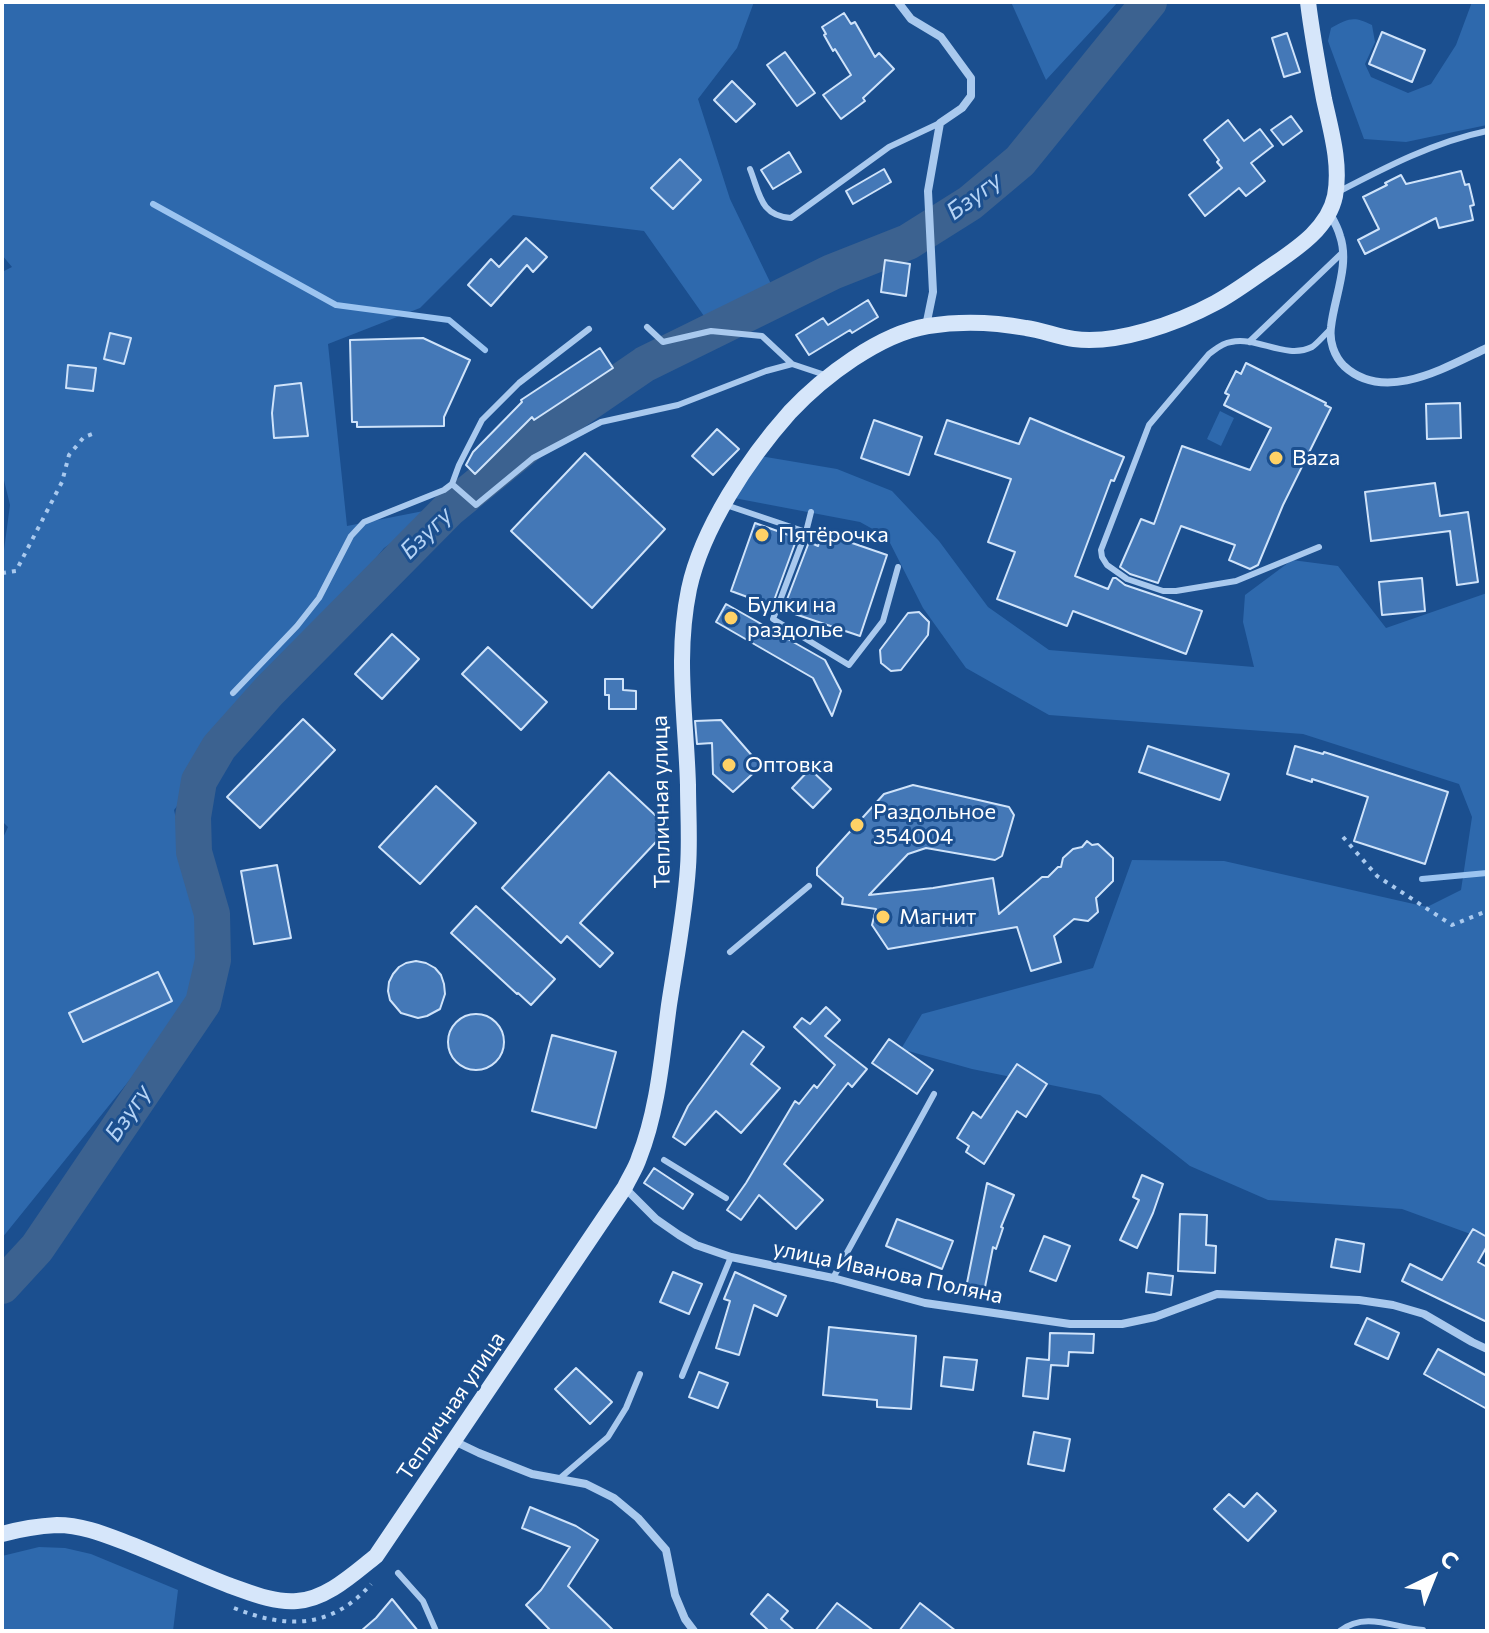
<!DOCTYPE html>
<html>
<head>
<meta charset="utf-8">
<style>
	body { margin:0 }
	#map { position:relative; width:1489px; height:1633px; overflow:hidden; background:#1b4f8f; font-family:Commissioner,sans-serif }
	canvas { display:block }
	.frame { position:absolute; inset:0; border:4px solid #fff; pointer-events:none }
	.north { position:absolute; left:1393px; top:1537px; width:80px; height:80px; -webkit-text-stroke:6px #1b4f8f; paint-order:stroke; rotate:43deg; font-size:22px; font-weight:700; line-height:32px; text-align:center; color:#fff }
	.north::after { content:''; display:block; margin:auto; width:28px; height:36px; background:#fff; clip-path:polygon(50% 0,100% 100%,50% 72%,0 100%) }
</style>
</head>
<body>
<div id="map">
<canvas width="1489" height="1633"></canvas>
<div class="frame"></div>
<div class="north">С</div>
</div>
<script>
const g = document.querySelector('canvas').getContext('2d');
g.lineJoin = 'round';
function paint(path, color) { g.fillStyle = color; g.fill(path, 'evenodd'); }
function trace(path, color, width, dash) { g.strokeStyle = color; g.lineWidth = width; g.lineCap = dash ? 'butt' : 'round'; g.setLineDash(dash || []); g.stroke(path); }
function label(font, color, halo, rows, align = 'center') {
  g.font = font + ' Commissioner,sans-serif'; g.lineWidth = 6; g.setLineDash([]); g.textBaseline = 'middle'; g.strokeStyle = halo; g.fillStyle = color; for (const [text, x, y, turn = 0] of rows) {
    g.save(); g.translate(x, y); g.rotate((+turn || 0) * Math.PI / 180); g.textAlign = isNaN(turn) ? turn : align; if (halo) g.strokeText(text, 0, 0); g.fillText(text, 0, 0); g.restore();
  }
}
paint(new Path2D(`
	M2,2H754L737,48L698,99L730,199L784,311L716,333L644,231L513,215L420,308L328,344L347,526L444,507L384,548L174,810L212,978L2,1238V840L8,827L2,821V565L10,505L2,472V272L12,267L2,255Z
	M1011,2H1118L1046,80Z
	M1472,2H1487V125L1406,142L1364,139L1328,41L1331,28C1349,18 1354,16 1372,25L1375,42L1365,64L1371,77L1408,93L1431,84L1456,45Z
	M1220,411L1234,418L1221,446L1207,439Z
	M760,456L837,469L892,491L939,541L988,607L1049,650L1254,667L1243,622L1245,595L1292,560L1338,566L1386,628L1487,593V1240L1402,1209L1268,1200L1190,1166L1100,1095L972,1069L901,1049L922,1014L1093,968L1132,860L1224,861L1427,907L1461,890L1472,817L1459,784L1303,734L1049,715L966,668L923,608L887,537L860,522L734,498Z
	M39,1547L65,1548L91,1554L178,1590L173,1631H2V1556Z`), '#2e69ad');
trace(new Path2D(`
	M153,204L336,305L449,320L485,350
	M1422,879L1487,873`), '#9cc4f0', 6);
trace(new Path2D(`
	M2,1286L37,1248L203,1003L213,960L212,914L194,852L193,817L199,781L219,747L269,691L449,509L531,442L645,364L832,272L908,242L970,203L1020,161L1149,2`), '#3c6290', 36);
const building = new Path2D(`
	M844,13L851,24L855,22L875,57L879,53L894,69L863,98L865,101L841,119L823,95L851,75L835,49L833,51L824,35L826,34L822,27Z
	M1382,32L1425,50L1412,82L1369,64Z
	M1287,33L1300,72L1284,77L1272,38Z
	M785,52L815,93L797,106L767,65Z
	M732,81L755,104L736,122L714,100Z
	M1291,116L1302,131L1283,145L1271,130Z
	M1228,120L1244,141L1260,129L1273,146L1251,163L1265,181L1246,196L1239,188L1205,216L1189,195L1222,168L1217,162L1219,160L1204,140Z
	M789,152L801,172L773,189L761,170Z
	M680,159L701,180L673,209L651,188Z
	M884,169L891,182L853,204L846,191Z
	M1461,171L1465,185L1469,184L1474,205L1470,206L1473,220L1439,228L1436,218L1365,254L1358,240L1379,229L1363,197L1387,185L1385,183L1401,175L1406,184Z
	M526,238L547,257L533,272L527,265L491,306L468,285L491,259L499,267Z
	M885,260L910,264L906,296L881,292Z
	M868,300L878,317L852,333L850,330L809,355L796,335L823,318L828,325Z
	M110,333L131,338L124,364L104,359Z
	M423,338L470,360L444,417V426L357,427V422H352L350,340Z
	M600,348L613,368L534,420L532,417L475,474L466,465L473,452L522,402L521,400Z
	M1246,363L1326,403L1325,405L1331,408L1283,505L1258,565L1250,569L1229,560L1235,545L1181,526L1158,583L1130,574L1120,567L1141,519L1154,524L1182,446L1250,470L1271,428L1224,405L1229,395L1225,393L1236,371L1241,374Z
	M68,365L96,368L93,391L66,388Z
	M301,383L308,436L274,438L272,413L275,386Z
	M1460,403L1461,438L1427,439L1426,404Z
	M1030,418L1124,457L1114,481L1111,480L1075,576L1108,589L1113,578H1116L1125,585L1202,611L1186,654L1073,611L1067,626L997,599L1015,552L988,542L1011,479L935,454L947,420L1019,444Z
	M874,420L922,437L909,475L861,458Z
	M717,429L739,449L713,475L692,456Z
	M585,453L665,529L592,608L511,531Z
	M1435,483L1440,516L1468,512L1478,582L1457,585L1450,531L1371,541L1365,492Z
	M755,523L797,538L772,606L731,591Z
	M823,533L887,555L860,636L783,610L809,542L818,546Z
	M1422,578L1425,611L1382,615L1379,582Z
	M726,604L825,660L841,691L832,716L813,678L716,622Z
	M919,612L929,622L928,635L901,670L891,671L881,663L880,650L908,613Z
	M392,634L419,659L382,699L355,674Z
	M488,647L547,702L521,730L462,674Z
	M605,679H623V690L636,691V709H609V695H605Z
	M303,719L335,750L260,828L227,797Z
	M721,720L761,766L733,792L713,774L712,743L697,744L695,721Z
	M1148,746L1229,774L1220,800L1139,772Z
	M1295,746L1323,754L1324,752L1448,792L1425,864L1354,841L1368,797L1312,779V782L1287,774Z
	M810,769L831,789L813,808L792,788Z
	M609,772L669,828L580,923L613,953L600,967L567,936L561,943L502,888Z
	M913,785L1009,807L1014,815L1002,856L995,860L926,848L908,854L869,895L933,888L993,878L999,914L1042,877H1048L1058,867H1061L1063,858L1073,849L1082,847L1087,841L1092,845L1098,844L1113,858V881L1096,898L1098,912L1088,921L1074,919L1054,936L1061,962L1031,971L1017,927L888,949L872,925L876,909L842,904L843,898L817,875V868L884,794Z
	M436,786L476,823L420,884L379,847Z
	M277,865L291,938L254,944L241,871Z
	M476,906L555,979L531,1005L518,993L517,994L451,933Z
	M416,961L426,963L435,968L441,975L444,984L445,994L440,1009L427,1016L418,1018L401,1013L390,1000L388,991L389,982L393,974L399,967L406,963Z
	M158,972L172,1001L83,1042L69,1013Z
	M826,1007L840,1020L825,1036L867,1069L852,1087L848,1083L784,1164L823,1200L796,1229L759,1195L741,1220L727,1210L746,1183L795,1101L799,1104L814,1085L817,1088L835,1065L794,1027L802,1018L810,1024Z
	M448 1042a28 28 0 1 1 56 0a28 28 0 1 1-56 0Z
	M743,1031L764,1047L751,1064L780,1088L741,1133L716,1111L685,1145L673,1137L688,1106Z
	M552,1035L616,1052L596,1128L532,1111Z
	M889,1039L933,1070L917,1094L872,1063Z
	M1017,1064L1047,1084L1026,1117L1017,1111L984,1164L966,1152L969,1146L957,1138L973,1112L981,1118Z
	M654,1168L693,1194L683,1209L644,1183Z
	M1142,1175L1163,1184L1153,1213L1137,1248L1120,1240L1139,1200L1133,1197Z
	M987,1183L1014,1195L1001,1227L1003,1228L996,1249L993,1247L984,1292L966,1288Z
	M1180,1214L1207,1215L1206,1245L1216,1246L1215,1273L1178,1271Z
	M897,1219L953,1241L942,1269L886,1246Z
	M1473,1229L1487,1237V1246L1478,1262L1487,1267V1322L1402,1281L1410,1264L1442,1280Z
	M1044,1236L1070,1246L1056,1281L1030,1271Z
	M1336,1239L1364,1244L1360,1272L1331,1267Z
	M673,1272L702,1284L689,1314L660,1302Z
	M735,1272L786,1296L777,1316L754,1305L739,1355L716,1348L730,1301L724,1299Z
	M1148,1273L1173,1276L1171,1295L1146,1292Z
	M1367,1318L1399,1333L1388,1359L1355,1344Z
	M829,1327L916,1336L911,1409L877,1407V1400L823,1395Z
	M1050,1333L1094,1334L1093,1353L1069,1352L1068,1366L1051,1365L1048,1399L1023,1396L1027,1358L1049,1360Z
	M1438,1349L1487,1376V1409L1424,1374Z
	M944,1357L977,1360L973,1390L941,1386Z
	M576,1368L612,1402L590,1424L555,1389Z
	M699,1372L728,1383L718,1408L689,1397Z
	M1034,1432L1070,1439L1064,1471L1028,1464Z
	M1257,1493L1276,1511L1248,1541L1214,1509L1229,1494L1244,1507Z
	M530,1507L576,1526L598,1540L568,1586L614,1631H551L526,1605L541,1590L570,1547L522,1528Z
	M768,1594L788,1611L781,1619L795,1631H769L751,1614Z
	M392,1599L418,1631H361L376,1618Z
	M837,1603L874,1631H815Z
	M920,1603L956,1631H899Z`);
paint(building, '#4478b7');
trace(building, '#cfe3fa', 2);
trace(new Path2D(`
	M2,573L16,571L62,482L69,455L84,437L95,433
	M1343,837L1377,876L1452,925L1487,911
	M234,1608C286,1629 332,1629 371,1584`), '#a9c9ee', 4, [4, 6]);
trace(new Path2D(`
	M750,169C760,194 760,216 791,218L889,147L940,123
	M1338,192C1386,167 1434,142 1487,131
	M647,327L663,342L711,331L762,336L792,364
	M1249,342L1343,252
	M452,484L476,505L533,458L601,422L678,405L766,371L792,364L828,376
	M726,505L806,532
	M811,512L806,532L773,619L849,665L883,621L898,567
	M1319,547L1236,581L1176,591H1163L1127,579L1107,565L1102,557L1101,550L1149,425L1209,354C1216,349 1222,343 1231,342C1257,336 1286,360 1312,347C1318,343 1324,335 1330,330
	M233,693L297,626L319,598L351,536L364,522L444,490L452,484L459,465L482,420L519,383L589,329
	M730,952L809,886
	M664,1160L726,1198
	M833,1278L934,1094
	M682,1376L731,1257
	M559,1479L608,1437L626,1408L640,1374
	M398,1573L423,1601L436,1631
	M1340,1631C1366,1611 1394,1628 1423,1630`), '#a9c9ee', 6);
trace(new Path2D(`
	M898,2L911,19L941,37L971,78V96L962,108L940,123L928,191L933,292L926,326
	M1330,214C1334,221 1338,228 1340,236C1350,265 1334,298 1331,327C1329,341 1334,356 1344,366C1385,404 1446,367 1487,348
	M625,1188L656,1219L679,1235L696,1245L731,1257L833,1278L925,1303L1070,1324H1122L1155,1317L1217,1294L1359,1300L1393,1305L1424,1314L1472,1342L1487,1349
	M454,1441L479,1453L532,1474L586,1484L614,1498L638,1518L666,1550L675,1595L685,1619L694,1631`), '#a9c9ee', 8);
trace(new Path2D(`
	M2,1534C20,1529 38,1526 57,1525C80,1525 101,1533 122,1541C159,1555 194,1572 231,1586C251,1593 274,1603 297,1601C327,1599 353,1574 376,1556L625,1187C629,1178 636,1168 639,1158C658,1110 662,1056 669,1005C676,959 685,913 688,867C690,840 688,812 688,785C686,717 675,657 689,589C702,528 749,458 790,412C823,377 879,334 928,326C959,321 994,322 1026,328C1042,330 1058,337 1074,339C1116,345 1178,323 1215,303C1234,293 1252,279 1270,267C1296,249 1328,229 1335,196C1341,164 1331,131 1324,99C1318,67 1312,35 1308,2`), '#d6e6fa', 16);
for (const [x, y, r, color] of [
	[1276,458,8,"#ffd166"],
	[762,535,8,"#ffd166"],
	[731,618,8,"#ffd166"],
	[729,765,8,"#ffd166"],
	[857,825,8,"#ffd166"],
	[883,917,8,"#ffd166"]
]) { const dot = new Path2D(); dot.arc(x, y, r, 0, 2 * Math.PI); g.fillStyle = color; g.fill(dot); trace(dot, '#1b4f8f', 3); }
label('22px', '#fff', '#1b4f8f', [
	["Baza",1292,458],
	["Пятёрочка",778,535],
	["Булки на",747,605],
	["раздолье",747,630],
	["Оптовка",745,765],
	["Раздольное",873,812],
	["354004",873,837],
	["Магнит",899,917]
], 'left');
label('22px', '#fff', '#1b4f8f', [
	["Тепличная улица",661,802,-91],
	["улица Иванова Поляна",888,1272,12],
	["Тепличная улица",451,1406,-56]
]);
label('italic 24px', '#b5d3f5', '#1b4f8f', [
	["Бзугу",974,196,-37],
	["Бзугу",426,533,-45],
	["Бзугу",128,1113,-56]
]);
</script>
</body>
</html>
